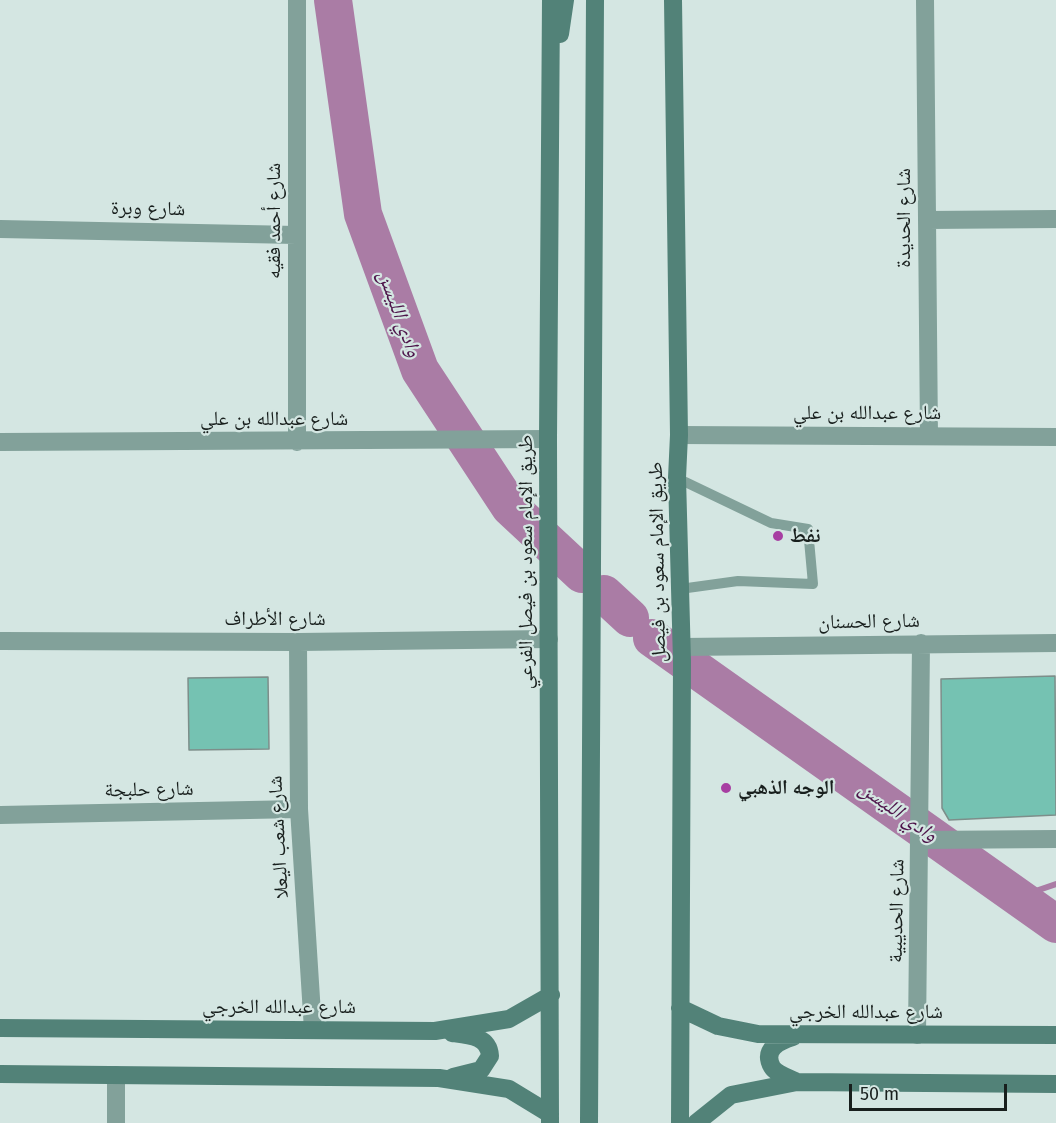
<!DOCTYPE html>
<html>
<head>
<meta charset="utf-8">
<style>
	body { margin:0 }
	#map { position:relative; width:1056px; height:1123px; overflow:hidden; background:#d4e6e2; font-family:"Fira Sans",sans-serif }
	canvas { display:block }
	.scale { position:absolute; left:849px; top:1084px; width:158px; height:27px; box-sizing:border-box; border:3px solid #181f1d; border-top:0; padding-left:8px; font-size:18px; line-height:21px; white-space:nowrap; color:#181f1d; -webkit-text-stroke:4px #d4e6e2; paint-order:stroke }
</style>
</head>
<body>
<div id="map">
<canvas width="1056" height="1123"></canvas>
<div class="scale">50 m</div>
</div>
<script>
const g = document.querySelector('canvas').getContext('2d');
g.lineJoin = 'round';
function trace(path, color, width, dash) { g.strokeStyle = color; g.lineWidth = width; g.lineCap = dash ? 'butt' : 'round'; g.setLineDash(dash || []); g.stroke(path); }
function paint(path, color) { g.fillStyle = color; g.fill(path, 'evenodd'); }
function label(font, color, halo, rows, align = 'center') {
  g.font = font + ' "Fira Sans","Noto Naskh Arabic",sans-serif'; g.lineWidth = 4.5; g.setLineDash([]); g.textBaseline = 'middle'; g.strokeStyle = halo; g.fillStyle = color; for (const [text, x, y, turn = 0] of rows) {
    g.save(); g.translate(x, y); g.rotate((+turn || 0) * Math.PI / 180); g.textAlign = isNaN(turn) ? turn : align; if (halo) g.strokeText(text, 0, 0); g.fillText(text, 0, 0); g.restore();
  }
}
trace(new Path2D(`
	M1018,897L1056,884`), '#aa7ca5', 6);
trace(new Path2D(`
	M333,0L363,214L420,370L510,507L582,574
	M604,594L630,618
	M652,638L1056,924`), '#aa7ca5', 38);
const building = new Path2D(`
	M1055,676L1056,815L949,820L942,808L941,679Z
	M268,677L269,749L189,750L188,678Z`);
paint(building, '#75c2b2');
trace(building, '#7d8e8a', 1.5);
trace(new Path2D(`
	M677,478L771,523L808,529L813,584L738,581L680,589`), '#82a19a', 10);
trace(new Path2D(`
	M297,0V442
	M925,0L929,436
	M927,220L1056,219
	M0,229L296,235
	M679,435L1056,437
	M0,442L548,439
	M0,641L298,642L549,639
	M298,642L299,809L313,1030
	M682,647L1056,643
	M0,815L299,809
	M921,840L1056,839
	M917,1035L921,643
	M116,1123V1075`), '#82a19a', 18);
trace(new Path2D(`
	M673,0L679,435L677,478L682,661L680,1123
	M560,34L565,0
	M680,1008L718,1026L758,1034L1056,1035
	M0,1028L435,1031L509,1019L551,995
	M452,1033C469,1035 489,1036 490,1056L481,1070L453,1077
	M793,1037C780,1041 762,1049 772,1067C776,1074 790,1078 797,1082
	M0,1074L439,1078L509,1089L550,1114
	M550,1123L548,439L551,0
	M589,1123L595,0
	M696,1123L731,1095L797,1082L1056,1084`), '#528278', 18);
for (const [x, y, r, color] of [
	[778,536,6,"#a73fa2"],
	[726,788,6,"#a73fa2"]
]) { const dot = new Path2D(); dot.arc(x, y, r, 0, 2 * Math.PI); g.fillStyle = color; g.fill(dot); trace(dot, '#d4e6e2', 2); }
label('20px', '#181f1d', '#d4e6e2', [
	["شارع وبرة",148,209,1],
	["شارع الحديدة",904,218,-90],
	["شارع أحمد فقيه",274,221,-90],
	["شارع عبدالله بن علي",867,413],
	["شارع عبدالله بن علي",274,419],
	["طريق الإمام سعود بن فيصل الفرعي",526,562,-90],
	["طريق الإمام سعود بن فيصل",658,562,-91],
	["شارع الأطراف",275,619],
	["شارع الحسنان",869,622,-1],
	["شارع حلبجة",149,790,-1],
	["شارع شعب اليعلا",279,837,-93],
	["شارع الحديبية",897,911,-89],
	["شارع عبدالله الخرجي",279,1007],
	["شارع عبدالله الخرجي",866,1012]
]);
label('bold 20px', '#181f1d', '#d4e6e2', [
	["نفط",790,536],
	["الوجه الذهبي",738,788]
], 'left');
label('italic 21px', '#4d144a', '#d4e6e2', [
	["وادي الليسن",399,314,70],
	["وادي الليسن",898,812,35]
]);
</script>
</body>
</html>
